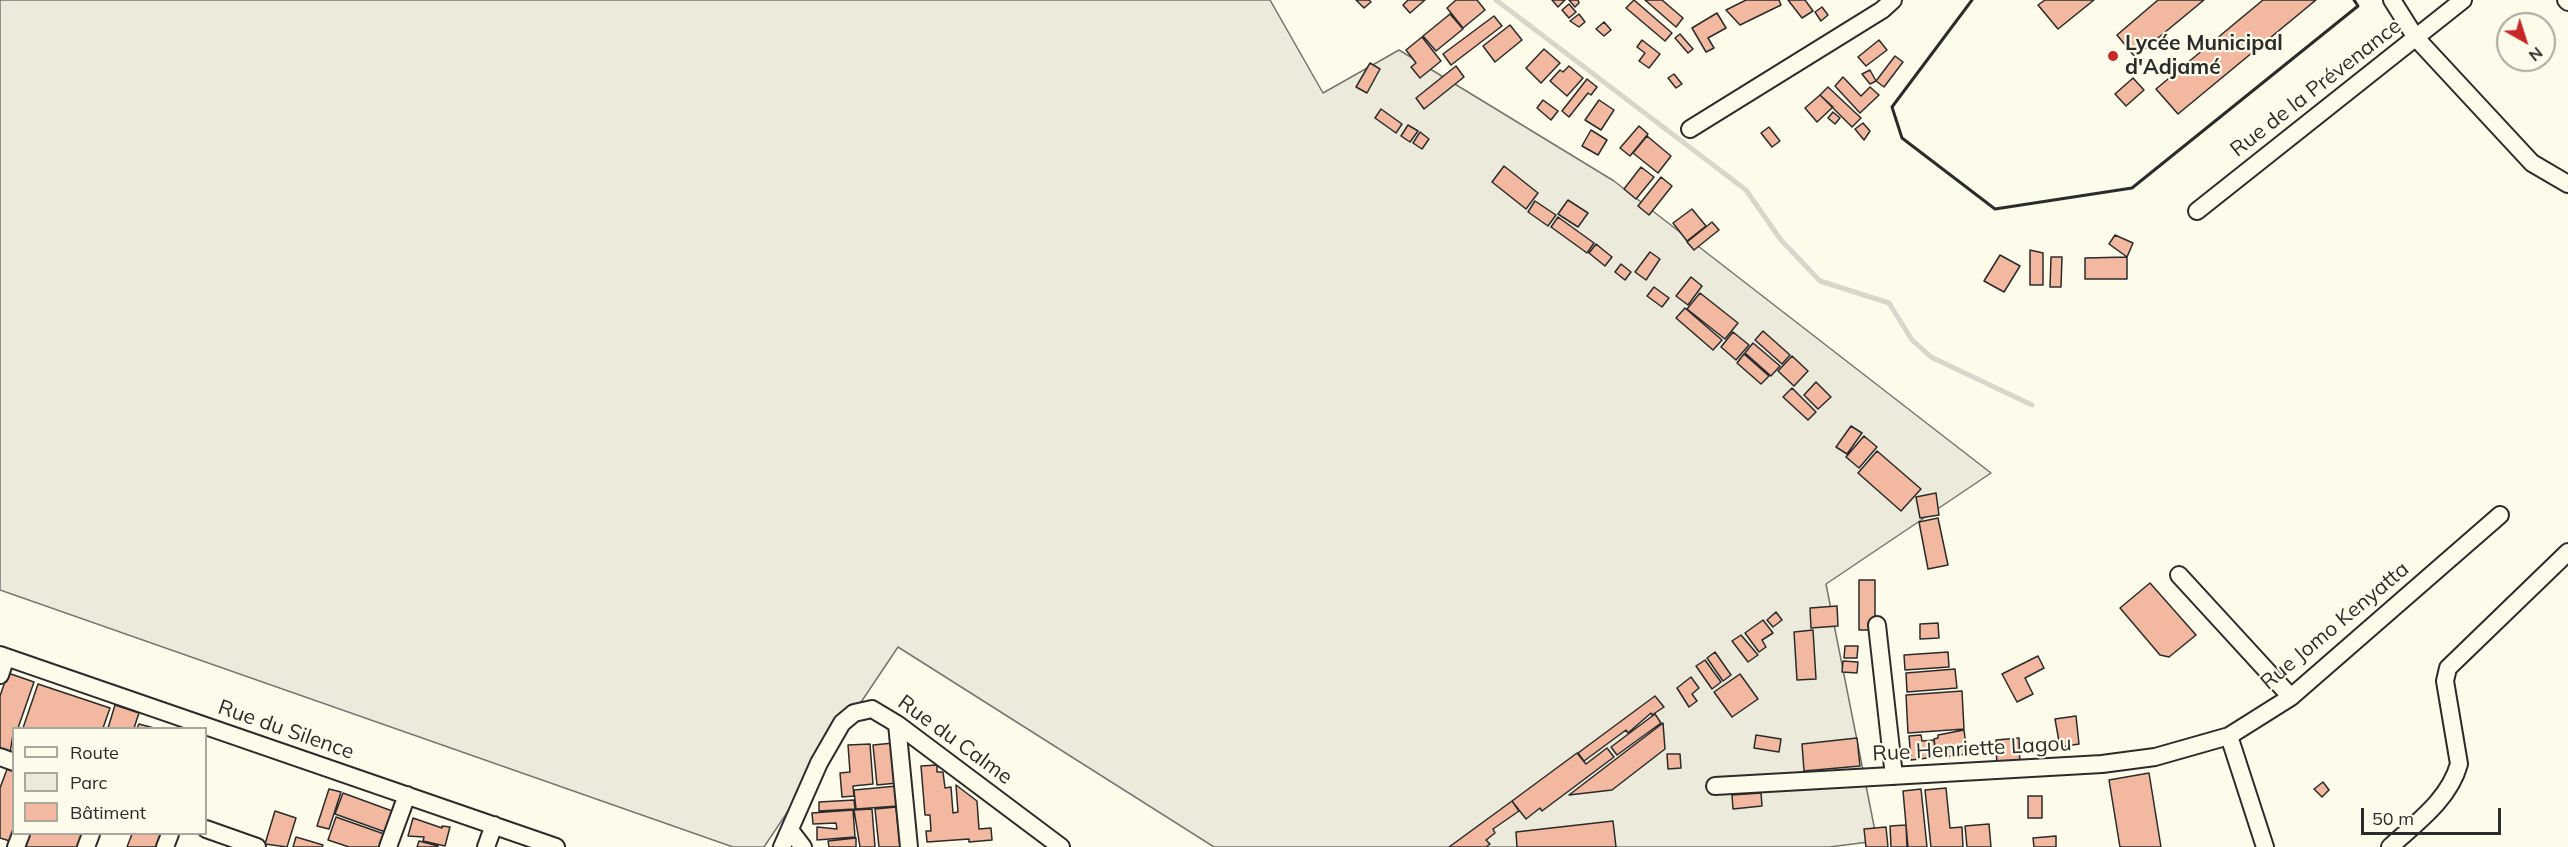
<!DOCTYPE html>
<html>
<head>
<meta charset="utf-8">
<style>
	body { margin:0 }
	#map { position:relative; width:2568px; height:847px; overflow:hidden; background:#fdfbea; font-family:Mulish,sans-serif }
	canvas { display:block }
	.legend { position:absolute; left:12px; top:727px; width:195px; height:108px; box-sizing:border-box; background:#fdfbea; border:2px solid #a9a89e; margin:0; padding:8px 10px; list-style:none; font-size:18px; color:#2b2b2b }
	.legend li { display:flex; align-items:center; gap:12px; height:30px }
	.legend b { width:30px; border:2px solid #a9a89e }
	.north { position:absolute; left:2496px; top:12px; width:60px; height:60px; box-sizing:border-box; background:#fdfbea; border:2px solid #a9a89e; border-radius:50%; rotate:141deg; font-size:16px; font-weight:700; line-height:24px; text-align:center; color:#2b2b2b }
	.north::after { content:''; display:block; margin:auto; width:21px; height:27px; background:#c62828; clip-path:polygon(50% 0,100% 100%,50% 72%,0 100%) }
	.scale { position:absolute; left:2361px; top:808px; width:140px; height:27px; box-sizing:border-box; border:3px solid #2b2b2b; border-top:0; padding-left:8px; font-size:18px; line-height:21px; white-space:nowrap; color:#2b2b2b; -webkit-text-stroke:4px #fdfbea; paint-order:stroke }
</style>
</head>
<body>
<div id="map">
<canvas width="2568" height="847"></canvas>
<ul class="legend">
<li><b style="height:8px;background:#fdfbea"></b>Route</li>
<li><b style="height:16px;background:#ecebdb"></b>Parc</li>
<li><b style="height:16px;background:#f2b8a0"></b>Bâtiment</li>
</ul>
<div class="north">N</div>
<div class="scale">50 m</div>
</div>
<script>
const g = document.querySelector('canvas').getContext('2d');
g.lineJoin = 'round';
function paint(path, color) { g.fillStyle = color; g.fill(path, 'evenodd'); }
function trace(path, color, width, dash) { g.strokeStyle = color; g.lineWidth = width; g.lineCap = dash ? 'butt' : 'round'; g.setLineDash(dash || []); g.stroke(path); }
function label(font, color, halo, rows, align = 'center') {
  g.font = font + ' Mulish,sans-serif'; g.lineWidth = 4.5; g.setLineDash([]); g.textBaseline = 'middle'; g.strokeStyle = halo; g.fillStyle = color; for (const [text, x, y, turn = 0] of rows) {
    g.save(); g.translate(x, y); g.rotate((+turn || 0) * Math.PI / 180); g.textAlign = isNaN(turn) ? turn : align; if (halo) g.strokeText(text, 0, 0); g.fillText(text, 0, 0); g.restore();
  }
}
const green = new Path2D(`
	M0,0H1270L1323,93L1399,50L1614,181L1991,473L1826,584L1877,841L1829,847H1214L898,647L764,847H733L0,590Z`);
paint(green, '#ecebdb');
trace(green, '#74746e', 1.5);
trace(new Path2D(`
	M1496,0L1746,190L1781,240L1820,281L1889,303L1912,340L1931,357L2032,405`), '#d8d7c9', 5);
const building = new Path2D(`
	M1356,0H1369L1371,2L1364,8Z
	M1408,0H1425L1410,13L1403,5Z
	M1456,0H1477L1485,10L1463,28L1447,8Z
	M1552,0H1565L1558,7Z
	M1569,0H1578L1579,3L1575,7Z
	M1634,0L1672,33L1665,41L1626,8Z
	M1645,0H1662L1683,18L1676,27Z
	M1746,0H1779L1781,5L1740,25L1726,10Z
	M1788,0H1805L1813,11L1802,18Z
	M2045,0H2094L2058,29L2038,5Z
	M2158,0H2204L2135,57L2117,35Z
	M2263,0H2316L2178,114L2156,89Z
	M1569,4L1576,12L1569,18L1562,10Z
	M1822,7L1828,15L1821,21L1815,12Z
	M1717,13L1726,28L1708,38L1714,48L1706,52L1692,28Z
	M1450,14L1463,29L1436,51L1423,36Z
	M1579,14L1585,22L1579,27L1570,21Z
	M1494,16L1502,26L1451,65L1443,54Z
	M1604,22L1611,30L1604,36L1596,29Z
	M1510,25L1522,40L1495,62L1483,46Z
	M1680,34L1693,49L1688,53L1675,38Z
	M1422,37L1441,61L1420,78L1411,67L1416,63L1406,50Z
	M1642,40L1660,54L1649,68L1639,61L1645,53L1637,47Z
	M1879,40L1887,50L1866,66L1858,57Z
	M1544,49L1560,63L1541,83L1526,68Z
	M1895,56L1903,62L1884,87L1876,81Z
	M1370,63L1380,69L1367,93L1356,87Z
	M1456,66L1464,77L1424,109L1416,98Z
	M1569,66L1583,78L1567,96L1550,81L1560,70L1563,72Z
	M1870,70L1876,81L1870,84L1862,74Z
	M1674,74L1682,84L1676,88L1668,78Z
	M1843,77L1861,96L1870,87L1879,95L1860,113L1835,86Z
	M2133,78L2144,90L2126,106L2115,94Z
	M1587,79L1597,87L1591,95L1588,93L1569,117L1562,111Z
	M1828,87L1861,118L1852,127L1820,95Z
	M1820,95L1833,107L1817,122L1805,108Z
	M1543,100L1558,111L1551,120L1537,108Z
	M1599,100L1614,110L1601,130L1585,120Z
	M1381,109L1402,124L1396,133L1375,118Z
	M1833,112L1840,118L1835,124L1828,118Z
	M1863,123L1870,131L1864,140L1855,129Z
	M1408,125L1418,131L1410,142L1401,136Z
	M1639,126L1648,134L1630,156L1620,148Z
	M1769,127L1780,141L1772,147L1761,133Z
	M1591,130L1607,140L1598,155L1582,146Z
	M1420,132L1429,139L1422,149L1413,143Z
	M1647,136L1671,156L1658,173L1633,153Z
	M1504,166L1538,193L1526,209L1492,182Z
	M1641,167L1654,177L1636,199L1624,189Z
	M1661,177L1672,186L1649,215L1638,206Z
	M1568,200L1588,213L1578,227L1558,214Z
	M1535,201L1556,215L1548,226L1528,212Z
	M1692,209L1706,226L1687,241L1673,223Z
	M1558,217L1594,243L1587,253L1551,227Z
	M1712,222L1719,230L1694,250L1687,242Z
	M2115,235L2133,243L2127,257L2109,244Z
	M1596,244L1612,257L1605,266L1589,253Z
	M2030,250L2043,253V285H2030Z
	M1650,252L1660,259L1646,280L1635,272Z
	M2000,255L2020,266L2004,292L1984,281Z
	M2051,257H2062L2061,287H2050Z
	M2127,257V279H2085V258Z
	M1621,264L1631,272L1625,280L1615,272Z
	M1691,277L1702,286L1688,305L1676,296Z
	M1654,287L1669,298L1662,307L1647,296Z
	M1700,293L1738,323L1725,339L1687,309Z
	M1685,308L1722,340L1713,350L1676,318Z
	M1763,331L1790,355L1782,364L1755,340Z
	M1733,332L1749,345L1736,360L1721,347Z
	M1753,343L1780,366L1771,376L1745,353Z
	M1744,354L1769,376L1761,384L1737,363Z
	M1792,356L1808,371L1794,386L1778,371Z
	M1816,382L1831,397L1818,409L1804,395Z
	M1792,388L1816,412L1808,420L1783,397Z
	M1851,426L1862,433L1847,454L1836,447Z
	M1864,436L1877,447L1859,468L1846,457Z
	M1877,451L1921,489L1901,511L1858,473Z
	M1936,493L1939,515L1920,518L1916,497Z
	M1938,518L1948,565L1928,569L1919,522Z
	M1859,580H1875V630H1859Z
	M2150,583L2196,635L2169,657L2160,655L2120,608Z
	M1837,606L1838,626L1811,628L1810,608Z
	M1776,612L1782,620L1773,627L1767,620Z
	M1763,620L1773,633L1762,640L1766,647L1759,652L1745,633Z
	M1938,623L1939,638L1920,639V624Z
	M1813,630L1816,679L1797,680L1794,632Z
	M1741,635L1758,655L1748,662L1732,641Z
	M1845,646H1858L1857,658H1844Z
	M1715,652L1731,675L1723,681L1707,658Z
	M1948,652L1949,667L1905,670L1904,655Z
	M2038,656L2044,668L2025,678L2033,694L2017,702L2002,674Z
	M1705,660L1721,682L1712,689L1696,666Z
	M1843,661L1858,662L1857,673L1842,672Z
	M1955,669L1957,688L1907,692L1906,673Z
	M8,673L34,682L18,728H14L10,753L0,749V696Z
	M1740,674L1758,699L1732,717L1714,692Z
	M1691,677L1699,688L1692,694L1697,701L1689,707L1677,688Z
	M38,684L110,708L103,728H23Z
	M1962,691L1964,729L1908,733L1906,695Z
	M1655,696L1664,707L1652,715L1651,713L1628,733L1626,730L1584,761L1578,753Z
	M115,705L139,713L134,728H108Z
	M1655,714L1661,723L1617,755L1611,747Z
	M2076,716L2079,744L2060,747L2055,719Z
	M1663,723L1665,749L1612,790L1569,795Z
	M139,724L154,728H137Z
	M1964,730L1967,754L1937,758L1934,739L1938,738V735Z
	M1756,735L1781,739L1779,752L1754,748Z
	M1921,735L1922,741L1934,740L1936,757L1911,760L1909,736Z
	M1857,738L1860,766L1804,771L1802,744Z
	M2019,738L2020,768L1997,769L1996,740Z
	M893,743L897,783L877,785L873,745Z
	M870,744L873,784L853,786L854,796L842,797L840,773L850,772L848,745Z
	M1607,748L1614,757L1542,811L1540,808L1526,819L1512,801L1577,753L1586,764Z
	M1667,754H1680L1681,768L1668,769Z
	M9,764L14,766L13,842L0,838V788Z
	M937,765V772H943L945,788L951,787L953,813L958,812L956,785L977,801L979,829L991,828L992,840L969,842V839L927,842L926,831H931L930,815H925L921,766Z
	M2149,773L2161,847H2120L2109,780Z
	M2323,782L2329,790L2322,797L2314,789Z
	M897,786L898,806L856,809L854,790Z
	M1946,788L1950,828L1962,827L1963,847H1931L1925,790Z
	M329,789L341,792L329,829L317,826Z
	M1921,789L1927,847H1908L1903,791Z
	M343,793L395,812L388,833L335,814Z
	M1761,793L1762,806L1733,809L1732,795Z
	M2028,796H2042V818H2028Z
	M854,800L855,809L819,811V802Z
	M1512,801L1519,811L1493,829L1495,833L1486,840L1490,844L1486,847H1449Z
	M896,807L900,847H879L875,809Z
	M872,809L875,847H860L854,810Z
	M853,810L855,837L817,840V827L837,829L836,823L813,824L812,813Z
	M275,811L296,818L287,847L265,844Z
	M336,817L387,835L383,847H349L328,840Z
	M413,818L442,828V826L450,827L445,846L423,841L424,837L408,836Z
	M1613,821L1616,847H1517L1516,832Z
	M1989,824L1991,847H1967L1965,826Z
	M1906,825L1907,847H1891L1890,826Z
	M1886,827L1888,847H1866L1864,829Z
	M24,834H90L85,847H25L20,845Z
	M132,834H163L158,847H127Z
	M2056,836V847H2034L2033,838Z
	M296,837L323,845L322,847H293Z
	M856,838V847H829L828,841Z
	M419,841L438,846V847H417Z`);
paint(building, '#f2b8a0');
trace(building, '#2b2b2b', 1.5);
const minor = new Path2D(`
	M2392,0L2416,38L2532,163L2568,184
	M2566,0L2568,2
	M1690,129L1882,10L1893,0
	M2197,211L2463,0
	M2179,575L2291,697
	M1877,625L1894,776
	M0,655L556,847
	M0,675L6,657
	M897,724L909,847
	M0,757L14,762
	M1715,786L2102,764L2155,757L2229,736
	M206,829L257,847
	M790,830L803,847
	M16,847L21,834
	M86,847L91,834
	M165,847L170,834
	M388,847L407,795
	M486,847L494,825
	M782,847L819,763L842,723L854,713L872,709L897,724L1061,847
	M2265,847L2229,736L2291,697L2500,515
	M2390,847C2416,823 2449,800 2459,764L2445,681L2448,668L2568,552`);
trace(minor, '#2b2b2b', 20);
trace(minor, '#fdfbea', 16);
trace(new Path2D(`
	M1972,0L1892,107L1902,138L1995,209L2132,188L2358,6L2354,0`), '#2b2b2b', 3);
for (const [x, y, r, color] of [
	[2113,56,6,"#c62828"]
]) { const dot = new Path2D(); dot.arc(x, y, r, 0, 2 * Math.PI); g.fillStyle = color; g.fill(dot); trace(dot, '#fdfbea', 2); }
label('bold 21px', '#2b2b2b', '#fdfbea', [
	["Lycée Municipal",2125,44],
	["d'Adjamé",2125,68]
], 'left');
label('21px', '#2b2b2b', '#fdfbea', [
	["Rue de la Prévenance",2316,88,-38],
	["Rue Jomo Kenyatta",2335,626,-40],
	["Rue du Silence",286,730,19],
	["Rue du Calme",955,740,36],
	["Rue Henriette Lagou",1972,749,-3]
]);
</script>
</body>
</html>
